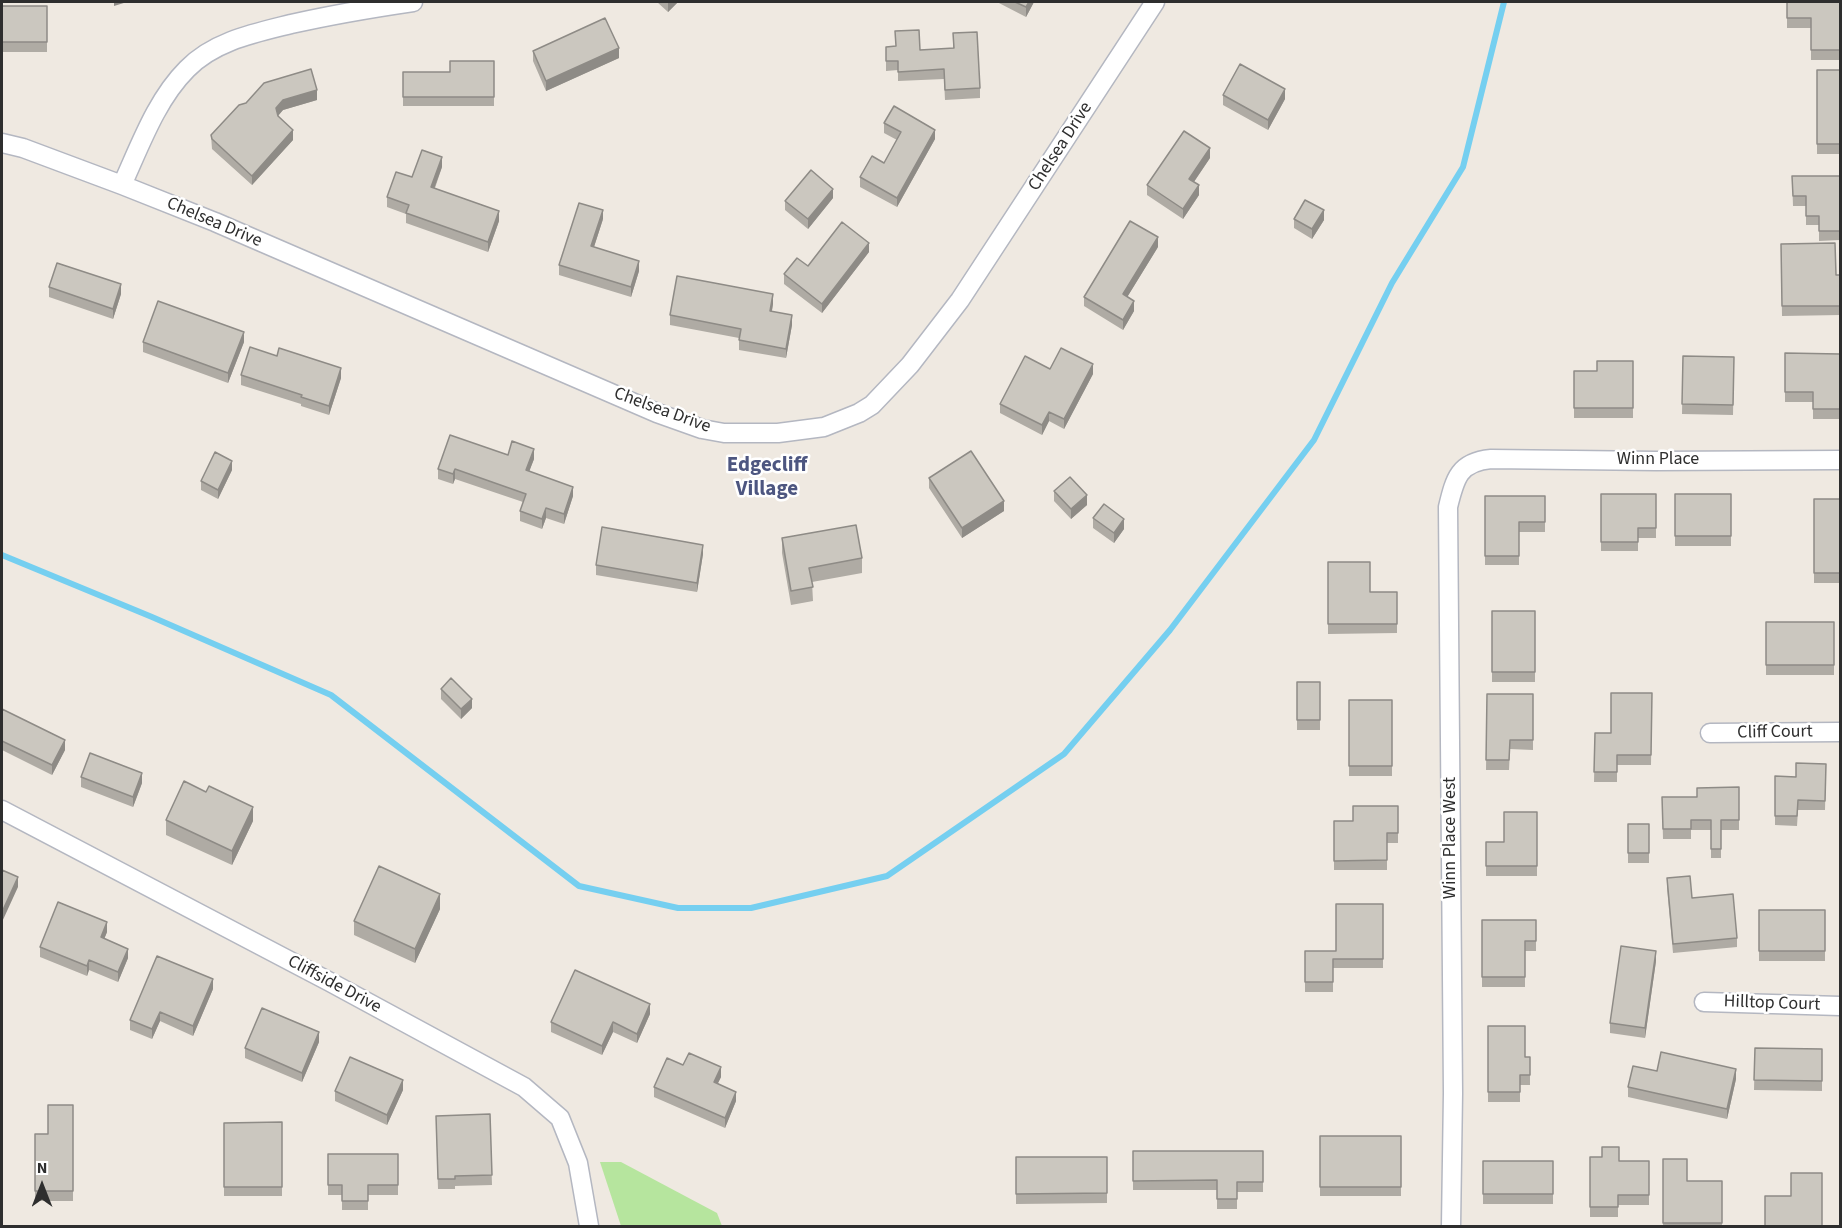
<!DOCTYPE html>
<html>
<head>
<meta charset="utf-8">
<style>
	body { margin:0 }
	#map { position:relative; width:1842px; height:1228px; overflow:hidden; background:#efe9e1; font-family:"Source Sans 3",sans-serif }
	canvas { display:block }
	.frame { position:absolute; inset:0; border:3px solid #2e2e2e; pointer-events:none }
	.north { position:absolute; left:12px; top:1156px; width:60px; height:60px; -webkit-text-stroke:4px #fff; paint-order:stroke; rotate:0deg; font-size:16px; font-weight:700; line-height:24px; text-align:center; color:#2e2e2e }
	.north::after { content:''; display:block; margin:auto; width:21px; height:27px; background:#2e2e2e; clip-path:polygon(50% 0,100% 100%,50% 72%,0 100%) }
</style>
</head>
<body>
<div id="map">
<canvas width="1842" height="1228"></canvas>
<div class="frame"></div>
<div class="north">N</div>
</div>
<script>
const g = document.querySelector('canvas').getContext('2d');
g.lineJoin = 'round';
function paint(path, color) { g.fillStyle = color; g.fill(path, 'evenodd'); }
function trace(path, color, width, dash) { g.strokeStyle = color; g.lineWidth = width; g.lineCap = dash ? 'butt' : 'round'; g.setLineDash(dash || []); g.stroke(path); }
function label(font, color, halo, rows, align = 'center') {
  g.font = font + ' "Source Sans 3",sans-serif'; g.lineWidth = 5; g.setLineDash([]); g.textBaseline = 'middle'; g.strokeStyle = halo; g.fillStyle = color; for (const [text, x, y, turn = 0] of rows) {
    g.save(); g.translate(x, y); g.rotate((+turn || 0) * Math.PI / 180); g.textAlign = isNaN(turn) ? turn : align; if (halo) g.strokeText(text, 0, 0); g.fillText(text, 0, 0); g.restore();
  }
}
paint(new Path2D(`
	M600,1162H621L717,1213L722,1226H621Z`), '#b6e59e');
trace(new Path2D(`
	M2,555L152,617L331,695L579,886L678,908H751L887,876L1064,754L1170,630L1314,440L1392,283L1463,167L1504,2`), '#75cff0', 6);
const street = new Path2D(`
	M2,143L23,148L122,185L215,222L657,413L702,429L724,433H778L824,427L859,413L872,405L910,365L960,300L1155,2
	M122,185C140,146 156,100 187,69C214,41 255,33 291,24C331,15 372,8 413,2
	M1710,733L1840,732
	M2,810L330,982L524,1087L560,1118L578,1163L589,1226
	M1704,1002L1840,1006
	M1451,1226L1453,1093L1448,507C1455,478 1459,462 1491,459L1656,461L1840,460`);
trace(street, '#b4b7c1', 21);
trace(street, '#fff', 18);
paint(new Path2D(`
	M657,2H678L668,12Z
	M997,2H1034L1026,17Z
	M1787,2H1840V60H1811V28H1787Z
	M2,6H47V52H2Z
	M953,33L980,88V98L945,100L944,79L898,81V70L886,71V47L920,50L953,48Z
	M533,51L619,58L546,91L533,61Z
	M494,61V106H403V72H450Z
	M1817,70H1840V154H1817Z
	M1223,95L1285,99L1268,130L1223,105Z
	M317,100L283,110L278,116L293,140L252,185L212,149L211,135L239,105Z
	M884,123L935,139L897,207L860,187V177L884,163L897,140L884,133Z
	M1210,158L1194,182L1199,195L1183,219L1147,195V185Z
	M442,167L435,188L499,221L488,252L406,223V214L387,207V197L412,177Z
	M1792,176H1840V240L1819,241V225H1806V206H1793Z
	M833,198L808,229L785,210V201Z
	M603,219L594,247L639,271L631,297L559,275V265Z
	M1294,219L1324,220L1312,239L1294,228Z
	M1781,244L1836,275H1840V315L1782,316Z
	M1158,247L1127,297L1134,311L1123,330L1084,306V297Z
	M869,252L822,313L784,284V274L808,266Z
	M49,287L121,294L113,319L49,297Z
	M773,304L772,311L792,325L786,358L739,350V338L670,325V315Z
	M143,342H244L228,383L143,352Z
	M1785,353L1840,354V419H1813V402H1785Z
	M1683,356L1734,357L1733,415L1682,414Z
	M1633,361V418H1574V371H1597Z
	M1050,369L1093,374L1064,429L1049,421L1042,435L1000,413V404Z
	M241,375L341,378L329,415L301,406V404L241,385Z
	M508,455L534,459L529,471L573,496L564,524L546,518L542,529L520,521V511L523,502L455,479L453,484L438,479V469Z
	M232,470L218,499L201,490V481Z
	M929,478L1004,511L962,538L929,488Z
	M1054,491L1087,505L1071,519L1054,501Z
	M1601,494H1656V538H1638V551H1601Z
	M1675,494H1731V546H1675Z
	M1485,496H1545V532H1519V565H1485Z
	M1814,499H1840V583H1814Z
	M1093,518L1124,529L1114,543L1093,528Z
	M782,538L862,558V573L812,582L813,601L791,605L782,553Z
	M703,554L697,592L596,575V565Z
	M1328,562L1370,592H1397V633L1328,634Z
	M1492,611H1535V682H1492Z
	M1766,622H1834V675H1766Z
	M1297,682H1320V730H1297Z
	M441,689L472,708L461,719L441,699Z
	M1652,693L1651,765H1617V782H1594L1595,733H1611Z
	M1487,694H1533V750L1510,749L1509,770H1486Z
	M1349,700H1392V776H1349Z
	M2,709L65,750L52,775L2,750Z
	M1826,764L1825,810H1798L1797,826L1775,825V776L1796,777Z
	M81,777L142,783L133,807L81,787Z
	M1739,787V830H1721V858H1711V830H1691V839H1663L1662,797H1697Z
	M206,792L253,821L232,865L166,835V820Z
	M1398,806V843H1387V870H1334V821H1353Z
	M1537,812V876H1486V842H1504Z
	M1628,824H1649V863H1628Z
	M1667,878L1692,898L1737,938V947L1673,953L1667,888Z
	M1383,904V968H1333V992H1305V951H1336Z
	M440,909L415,963L354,935V921Z
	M1759,910H1825V961H1759Z
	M1482,920H1536V951H1525V987H1482Z
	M107,932L104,939L128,958L118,982L89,970L87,976L40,957V947Z
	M1656,961L1645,1038L1610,1033V1023Z
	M213,989L193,1036L160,1021L152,1039L130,1030V1020Z
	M650,1014L637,1043L613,1032L602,1055L551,1032V1022Z
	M1488,1026L1525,1057H1530V1085H1520V1102H1488Z
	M319,1042L302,1082L245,1058V1048Z
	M1755,1048L1822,1049V1091L1754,1090Z
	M683,1065L721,1077L718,1083L736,1101L725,1128L654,1097V1087Z
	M1657,1071L1736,1079L1727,1119L1628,1097V1087Z
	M403,1090L387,1125L335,1101V1091Z
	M73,1105V1201H35V1134H48Z
	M490,1114L492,1185L455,1186V1189H438L436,1116Z
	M282,1122V1196H224V1123Z
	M1320,1136H1401V1196H1320Z
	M1133,1151H1263V1192H1237V1209H1217V1190H1133Z
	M328,1154H398V1195H368V1210H342V1195H328Z
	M1016,1157H1107V1203L1016,1204Z
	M1590,1157L1619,1161H1649V1205H1618V1217H1590Z
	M1663,1159L1687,1181H1722V1227H1663Z
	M1483,1161H1553V1204H1483Z`), '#afaba4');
paint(new Path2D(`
	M114,2H127L114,6Z
	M668,2H678L668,12Z
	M1029,2H1034L1026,17V7Z
	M619,48V58L546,91V81Z
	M1285,89V99L1268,130V120Z
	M317,90V100L283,110L276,118V108L283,100Z
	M293,130V140L252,185V176Z
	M935,130V139L897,207V198Z
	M1210,148V158L1189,189V179Z
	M442,157V167L431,197V187Z
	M1199,185V195L1183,219V209Z
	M833,189V198L808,229V219Z
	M603,210V219L591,256V246Z
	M1324,210V220L1312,239V229Z
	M499,211V221L488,252V242Z
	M1158,237V247L1123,304V294Z
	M869,243V252L822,313V304Z
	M639,261V271L631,297V287Z
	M121,284V294L113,319V309Z
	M773,294V304L770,321V311Z
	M1134,301V311L1123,330V320Z
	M792,315V325L786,358V349Z
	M244,332V342L228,383V373Z
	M1093,364V374L1064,429V419Z
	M341,368V378L329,415V406Z
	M1049,412V421L1042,435V425Z
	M534,449V459L526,480V470Z
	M232,461V470L218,499V490Z
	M455,469V479L453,484V474Z
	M573,487V496L564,524V514Z
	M1087,495V505L1071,519V509Z
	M1004,501V511L962,538V528Z
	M546,508V518L542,529V519Z
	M1124,519V529L1114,543V533Z
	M703,545V554L697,592V583Z
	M472,699V708L461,719V709Z
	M65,740V750L52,775V765Z
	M142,773V783L133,807V797Z
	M253,807V821L232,865V851Z
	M18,877V887L2,922V912Z
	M440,894V909L415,963V949Z
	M107,922V932L101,947V937Z
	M128,949V958L118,982V972Z
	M1656,951V961L1645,1038V1028Z
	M89,960V970L87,976V966Z
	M213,979V989L193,1036V1026Z
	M650,1004V1014L637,1043V1034Z
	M160,1012V1021L152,1039V1029Z
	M613,1022V1032L602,1055V1046Z
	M319,1032V1042L302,1082V1073Z
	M721,1067V1077L714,1091V1082Z
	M1736,1069V1079L1727,1119V1109Z
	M403,1080V1090L387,1125V1115Z
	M736,1092V1101L725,1128V1118Z`), '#8e8b86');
const building = new Path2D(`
	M1015,2H1029L1026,7Z
	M1787,2H1840V50H1811V18H1787Z
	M2,6H47V42H2Z
	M605,18L619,48L546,81L533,51Z
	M919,30L920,50L954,48L953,33L977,32L980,88L945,90L944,69L898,72V61H886V47L896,46L895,31Z
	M450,61H494V97H403V72H450Z
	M1240,64L1285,89L1268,120L1223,95Z
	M311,69L317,90L283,100L276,108L278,116L293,130L252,176L212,139L211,135L239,105L246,103L264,83Z
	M1817,70H1840V144H1817Z
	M894,106L935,130L897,198L860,177L872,156L884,163L901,132L884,123Z
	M1184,131L1210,148L1189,179L1199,185L1183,209L1147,185Z
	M422,150L442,157L431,187L499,211L488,242L406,213L409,205L387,197L396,172L412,177Z
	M811,170L833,189L808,219L785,201Z
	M1792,176H1840V231H1819V216H1806V196H1793Z
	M1305,200L1324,210L1312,229L1294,219Z
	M579,203L603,210L591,246L639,261L631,287L559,265Z
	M1130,221L1158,237L1123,294L1134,301L1123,320L1084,297Z
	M842,222L869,243L822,304L784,274L797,258L808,266Z
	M1835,243L1836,275H1840V306H1782L1781,244Z
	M57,263L121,284L113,309L49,287Z
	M677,276L773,294L770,311L792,315L786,349L739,340L741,329L670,315Z
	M158,301L244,332L228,373L143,342Z
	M250,347L277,356L279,348L341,368L329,406L301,397L302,395L241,375Z
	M1061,348L1093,364L1064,419L1049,412L1042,425L1000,404L1025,356L1050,369Z
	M1785,353L1840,354V409H1813V392H1785Z
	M1683,356L1734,357L1733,405L1682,404Z
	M1597,361H1633V408H1574V371H1597Z
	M450,435L508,455L512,441L534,449L526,470L573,487L564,514L546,508L542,519L520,511L526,494L455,469L453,474L438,469Z
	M971,451L1004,501L962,528L929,478Z
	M215,452L232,461L218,490L201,481Z
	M1070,477L1087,495L1071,509L1054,491Z
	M1601,494H1656V528H1638V542H1601Z
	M1675,494H1731V536H1675Z
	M1485,496H1545V522H1519V556H1485Z
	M1814,499H1840V573H1814Z
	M1104,504L1124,519L1114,533L1093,518Z
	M856,525L862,558L809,568L813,587L791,591L782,538Z
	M602,527L703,545L697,583L596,565Z
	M1328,562H1370V592H1397V624H1328Z
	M1492,611H1535V672H1492Z
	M1766,622H1834V665H1766Z
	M451,678L472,699L461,709L441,689Z
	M1297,682H1320V720H1297Z
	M1611,693H1652L1651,755H1617V772H1594L1595,733H1611Z
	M1487,694H1533V740H1510L1509,760H1486Z
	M1349,700H1392V766H1349Z
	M2,709L65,740L52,765L2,741Z
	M90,753L142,773L133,797L81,777Z
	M1796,763L1826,764L1825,801L1798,800L1797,816H1775V776L1796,777Z
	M184,781L206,792L209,786L253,807L232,851L166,820Z
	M1739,787V820H1721V849H1711V820H1691V829H1663L1662,797H1697V788Z
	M1353,806H1398V833H1387V860L1334,861V821H1353Z
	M1504,812H1537V866H1486V842H1504Z
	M1628,824H1649V853H1628Z
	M379,866L440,894L415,949L354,921Z
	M2,870L18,877L2,912Z
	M1690,876L1692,898L1733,894L1737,938L1673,944L1667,878Z
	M58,902L107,922L101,937L128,949L118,972L89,960L87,966L40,947Z
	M1336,904H1383V959H1333V982H1305V951H1336Z
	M1759,910H1825V951H1759Z
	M1482,920H1536V941H1525V977H1482Z
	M1621,946L1656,951L1645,1028L1610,1023Z
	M157,956L213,979L193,1026L160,1012L152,1029L130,1020Z
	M575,970L650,1004L637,1034L613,1022L602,1046L551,1022Z
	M262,1008L319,1032L302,1073L245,1048Z
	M1488,1026H1525V1057H1530V1075H1520V1092H1488Z
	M1755,1048L1822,1049V1081L1754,1080Z
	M1661,1052L1736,1069L1727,1109L1628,1087L1633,1066L1657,1071Z
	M689,1053L721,1067L714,1082L736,1092L725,1118L654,1087L667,1058L683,1065Z
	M350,1057L403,1080L387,1115L335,1091Z
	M48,1105H73V1191H35V1134H48Z
	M490,1114L492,1175L455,1176V1179H438L436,1116Z
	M282,1122V1187H224V1123Z
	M1320,1136H1401V1187H1320Z
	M1602,1147H1619V1161H1649V1195H1618V1207H1590V1157H1602Z
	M1133,1151H1263V1182H1237V1199H1217V1180L1133,1181Z
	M328,1154H398V1185H368V1201H342V1185H328Z
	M1016,1157H1107V1193L1016,1194Z
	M1663,1159H1687V1181H1722V1223H1663Z
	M1483,1161H1553V1194H1483Z
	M1791,1173H1822V1227H1765V1196H1791Z`);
paint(building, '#cbc7bf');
trace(building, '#8e8b86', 1.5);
label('18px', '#2e2e2e', '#fff', [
	["Chelsea Drive",1061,147,-57],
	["Chelsea Drive",214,223,23],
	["Chelsea Drive",662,411,20],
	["Winn Place",1658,460],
	["Cliff Court",1775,733,-1],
	["Winn Place West",1451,838,-90],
	["Cliffside Drive",334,985,28],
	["Hilltop Court",1772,1004,2]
]);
label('bold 21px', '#4d5680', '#fff', [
	["Edgecliff",767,466],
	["Village",767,490]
]);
</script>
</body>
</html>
